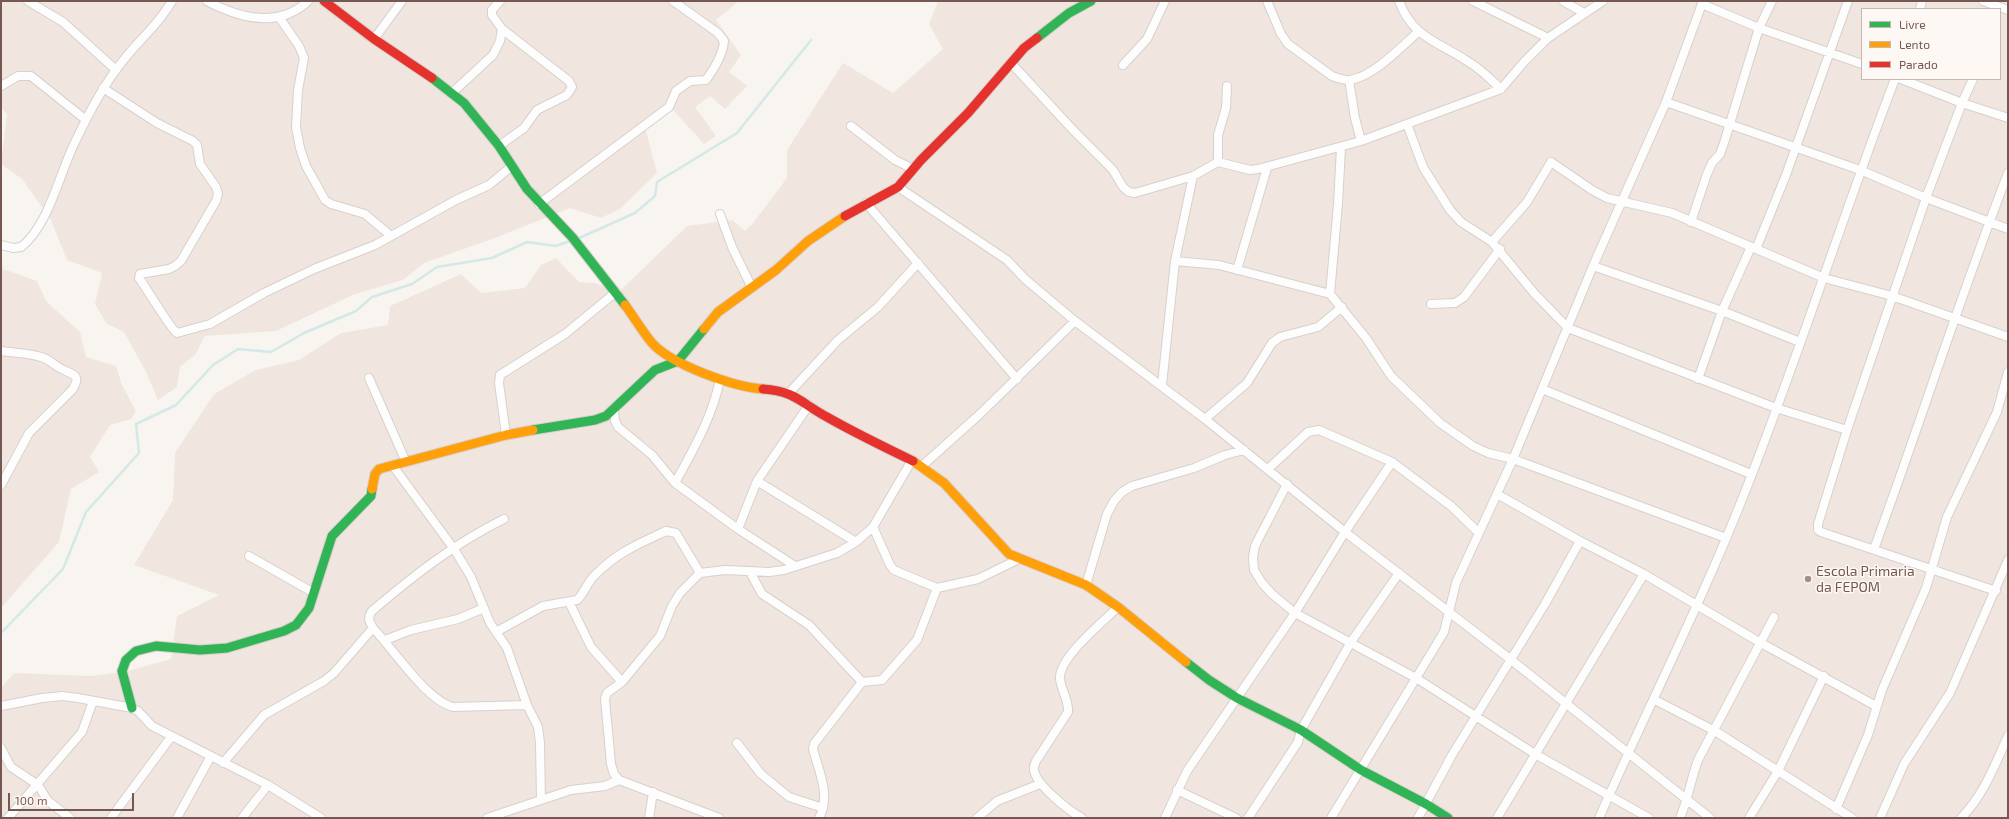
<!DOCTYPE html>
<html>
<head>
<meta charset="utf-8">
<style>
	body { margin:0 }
	#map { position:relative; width:2009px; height:819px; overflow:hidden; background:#f8f4f0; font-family:"Exo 2",sans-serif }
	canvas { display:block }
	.frame { position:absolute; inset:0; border:2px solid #755851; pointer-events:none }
	.legend { position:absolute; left:1861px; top:8px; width:140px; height:72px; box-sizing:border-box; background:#fef8f4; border:1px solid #c7b8b3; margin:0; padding:5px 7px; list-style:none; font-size:12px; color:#755851 }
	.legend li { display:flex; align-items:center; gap:8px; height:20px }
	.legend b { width:20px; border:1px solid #c7b8b3 }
	.scale { position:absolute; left:8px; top:793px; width:126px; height:18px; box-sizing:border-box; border:2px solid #755851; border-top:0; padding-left:5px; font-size:12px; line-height:14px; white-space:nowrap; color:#755851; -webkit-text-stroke:3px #fef8f4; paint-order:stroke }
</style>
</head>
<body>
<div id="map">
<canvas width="2009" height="819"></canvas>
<div class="frame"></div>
<ul class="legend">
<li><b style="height:5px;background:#30b455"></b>Livre</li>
<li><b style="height:5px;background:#ff9f0a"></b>Lento</li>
<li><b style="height:5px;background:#e5322d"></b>Parado</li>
</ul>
<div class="scale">100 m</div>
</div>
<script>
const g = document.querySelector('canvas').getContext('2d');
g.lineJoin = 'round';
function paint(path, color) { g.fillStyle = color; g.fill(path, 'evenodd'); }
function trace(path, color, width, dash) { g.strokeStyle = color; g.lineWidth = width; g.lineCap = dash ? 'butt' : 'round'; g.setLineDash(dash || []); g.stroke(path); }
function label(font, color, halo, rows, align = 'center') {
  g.font = font + ' "Exo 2",sans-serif'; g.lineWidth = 3; g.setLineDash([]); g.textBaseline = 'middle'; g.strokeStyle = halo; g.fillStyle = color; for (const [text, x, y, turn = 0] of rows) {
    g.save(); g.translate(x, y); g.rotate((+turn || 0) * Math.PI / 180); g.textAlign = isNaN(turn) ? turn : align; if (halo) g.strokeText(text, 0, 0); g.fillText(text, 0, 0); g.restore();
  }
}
paint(new Path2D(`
	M1,1H739L716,20L741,55L729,72L747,86L725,109L710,96L695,107L716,136L704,144L672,109L645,127L657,173L620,209L601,218L570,208L495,238L424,263L403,280L355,294L276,331L205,336L195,355L180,367L177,387L158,400L145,370L124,332L107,324L95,304L102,273L67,260L51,220L22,179L1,164L7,114L1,108Z
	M938,1H2008V818H1V688L14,673L90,676L124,672L171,659L177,616L219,595L134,565L173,500L175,453L214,394L256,370L299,360L341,333L388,325L390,306L461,274L481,293L525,288L541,265L556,258L579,282L594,283L620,291L687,226L732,220L745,231L753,223L787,178V150L843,63L893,93L943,49L929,24ZM1862,9H2000V79H1862Z
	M1,257L3,269L37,281L46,301L80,332L86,357L116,366L122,385L136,411L131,419L110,425L90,457L99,472L71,489L59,542L1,608Z`), '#f0e6df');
trace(new Path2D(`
	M577,239L635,213L655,196L657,182L737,133L811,40
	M1,633L63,569L86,512L139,453L136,424L176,405L213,365L238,349L271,352L304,333L356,311L372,297L412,284L437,267L492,258L527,242L556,246L570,241`), '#d3e9e7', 2.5);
const street = new Path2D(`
	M28,1L63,22L116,70
	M207,1C239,18 278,29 308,1
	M1267,1L1281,34L1288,44L1332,76C1338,78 1345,81 1350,80C1374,76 1400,48 1418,32
	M1399,1C1413,38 1437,41 1467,61C1480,68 1490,79 1501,89
	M1473,1L1548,38
	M1563,1L1584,13
	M1983,1L2008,10
	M1702,4L1759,28L1862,64
	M1920,9L1922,1
	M279,17L299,46L304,58L298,90L296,127L300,148L306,166L325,200L331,204L365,214L391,236
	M374,39L402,1
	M1011,63L1074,131L1113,170L1123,187L1129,192L1135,193L1193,176L1218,162L1250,170L1258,169L1361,141L1501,89L1524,62L1548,38L1603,1
	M1123,65L1147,39L1165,1
	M1901,79L1962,103L2008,118
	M1973,79L1962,103L1926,198L1847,430L1818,524V530L1821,532L1996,591
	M1349,80L1355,118L1361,141
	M1,86L18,76H31L86,120
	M103,88L157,123L193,141L197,145L200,164L216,187L218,194L216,201L181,261L175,266L169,269L140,274L139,278C146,287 171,330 177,333L210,324L264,293L314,269L375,245L456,200L489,185L512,166
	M453,92L493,55L500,41L502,29L492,15V10L500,1
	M1666,102L1860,170L1926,198L2008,229
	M1407,124L1423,167L1450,210L1461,222L1492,242L1534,293L1568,328L1776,408L1847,430
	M851,126L895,160L913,169
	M499,146L524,128L537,110L567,95L572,87L569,81L502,29
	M1218,162V135L1226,108L1227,86
	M898,187L1007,260L1025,279L1075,321L1205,419L1345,532L1510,659L1710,818
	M866,203L1017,379
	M539,204L669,107L676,91L690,81L706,80C714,69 723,54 724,41L718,33L673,1
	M720,214L732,247L752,288
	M1691,222L1707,174L1712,163L1720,154L1724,143L1759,28L1772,1
	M1492,242L1527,202L1551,162L1592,190L1607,198L1672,213L1824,278L1892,296L2008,337
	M1,245L13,248L21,247C49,226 60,171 76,140C90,111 105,82 126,57C142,37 159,24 172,1
	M1756,249L1786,175L1848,1
	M1175,261L1219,265L1330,294L1366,338L1391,376L1440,423L1473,446L1488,453L1513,459L1726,538
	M1593,266L1722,311L1800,342
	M1237,270L1267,168
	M1330,294L1338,204L1341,148
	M1431,304L1455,303L1464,297L1500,249
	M1,351C15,353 32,353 44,358C51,361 54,365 60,368C71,375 82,373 73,389L29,433L1,485
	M369,378L406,462
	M1698,379L1722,311L1751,247
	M1162,385L1175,261L1193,176
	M1542,389L1751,474
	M789,393L838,340L878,307L918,263
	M614,410L615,421L618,427L652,455L675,483L738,529L795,566
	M1205,419L1247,383L1272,343L1280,337L1318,327L1342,307
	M506,435L499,383L500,375L565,334L616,292
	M393,466L454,549L471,577L490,623L507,648L527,705L538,727L540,743L541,800
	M922,466L980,414L1075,321
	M1268,469L1308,432L1319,430L1392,462L1451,506L1478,532
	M757,481L856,542
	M675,483C693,450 713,416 720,379
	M1287,484L1260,536L1255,546L1253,557L1254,570L1262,583L1272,594L1295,613L1416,678L1535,754L1649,818
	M1497,494L1580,541L1644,574L1761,643L1876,706
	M504,519C455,543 413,576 372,611C367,618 369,621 373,628C394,650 426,700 453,707L527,705
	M873,527L890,565L894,570L937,588L978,579L1019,559
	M738,529L757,481L809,405
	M1874,549C1920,424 1960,297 2008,173
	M249,556L314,593
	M750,572L762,594L809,625L862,682
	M1086,585L1107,514L1114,501L1122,492L1132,486L1194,468L1225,455L1244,450
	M569,602L591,647L622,682
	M496,632L543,606L577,600C585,593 587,582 595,575C618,552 638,544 666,531L676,533L700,573
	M385,640L411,630L458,619L484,608
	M1655,700L1715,731L1852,818
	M1,706L42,698L62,696L78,698L132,708L138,711L152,726L268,785L321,818
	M737,743L761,774L789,797L823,808
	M1,748L11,767L38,785L48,801L70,818
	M223,763L264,715L324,681L334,673L373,628
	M1177,790L1236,818
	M1836,809L1868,735L1882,690L1926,588L1947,517L1997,412L2008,372
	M8,818L82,732L93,701
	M111,818L171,737
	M177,818L211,756
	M242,818L268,785
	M487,818L571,790L605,786L619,780
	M649,818L653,792
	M719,818L619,780L614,774L611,764L605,699L607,693L622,682L660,636L672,606L680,593L700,573L725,570L769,572L784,570L837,553L856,542L873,527L912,460
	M819,818C831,795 819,772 813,749L814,744L862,682L882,680L917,640L937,588
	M977,818L997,801L1040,784
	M1082,818C1069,811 1036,785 1034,770C1033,767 1035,764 1036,761L1068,712C1069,700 1061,690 1060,679C1058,658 1104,621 1118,607
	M1165,818L1187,771L1295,613L1345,532L1392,462
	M1248,818L1298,742L1301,730L1351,642L1399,573
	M1331,818L1444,632L1456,583L1513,459L1593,266L1666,102L1703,1
	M1418,818L1452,755L1545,604L1580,541
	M1497,818L1644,574
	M1599,818C1646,711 1700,606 1743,497C1798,359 1842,217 1895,79
	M1680,818C1688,799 1691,779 1698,760L1774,617
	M1749,818L1778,771L1824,676
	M1880,818L1904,764L1950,693L2008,560
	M1961,818C1984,795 1995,764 2008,736`);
const fast = new Path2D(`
	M1037,38L1069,13L1091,1
	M432,78L464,103L499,146L527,189L572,237L625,305
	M533,430L595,420L606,416L655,370L678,361L704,329
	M1186,662L1209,680L1237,698L1301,730L1361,770L1426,804L1448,818
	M132,708L122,671L126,660L136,651L156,646L200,650L227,648L284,631L296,625L309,608L332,536L371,496L372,489`);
const slow = new Path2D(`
	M625,305C634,317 642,331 652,343C672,365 734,387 763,389
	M704,329L718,312L776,270L808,241L845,216
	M913,461L944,483L1009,554L1086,585L1118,607L1186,662
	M372,489L375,474L379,469L506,435L533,430`);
const jam = new Path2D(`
	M324,1L374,39L432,78
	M845,216L898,187L921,160L968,113L1024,48L1037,38
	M763,389C795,391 801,403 827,417C855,433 884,447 913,461`);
trace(street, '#d7d0cc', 10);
trace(fast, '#d8cfcc', 11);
trace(slow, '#d8cfcc', 11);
trace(jam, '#d8cfcc', 11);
trace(street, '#fefdfd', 8);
trace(fast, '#30b455', 9);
trace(slow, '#ff9f0a', 9);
trace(jam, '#e5322d', 9);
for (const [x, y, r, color] of [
	[1808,579,4,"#a38f89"]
]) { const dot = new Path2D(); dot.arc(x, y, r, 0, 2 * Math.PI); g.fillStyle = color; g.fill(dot); trace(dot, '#fef8f4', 1.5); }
label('14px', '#755851', '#fef8f4', [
	["Escola Primaria",1816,571],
	["da FEPOM",1816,587]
], 'left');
</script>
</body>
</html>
